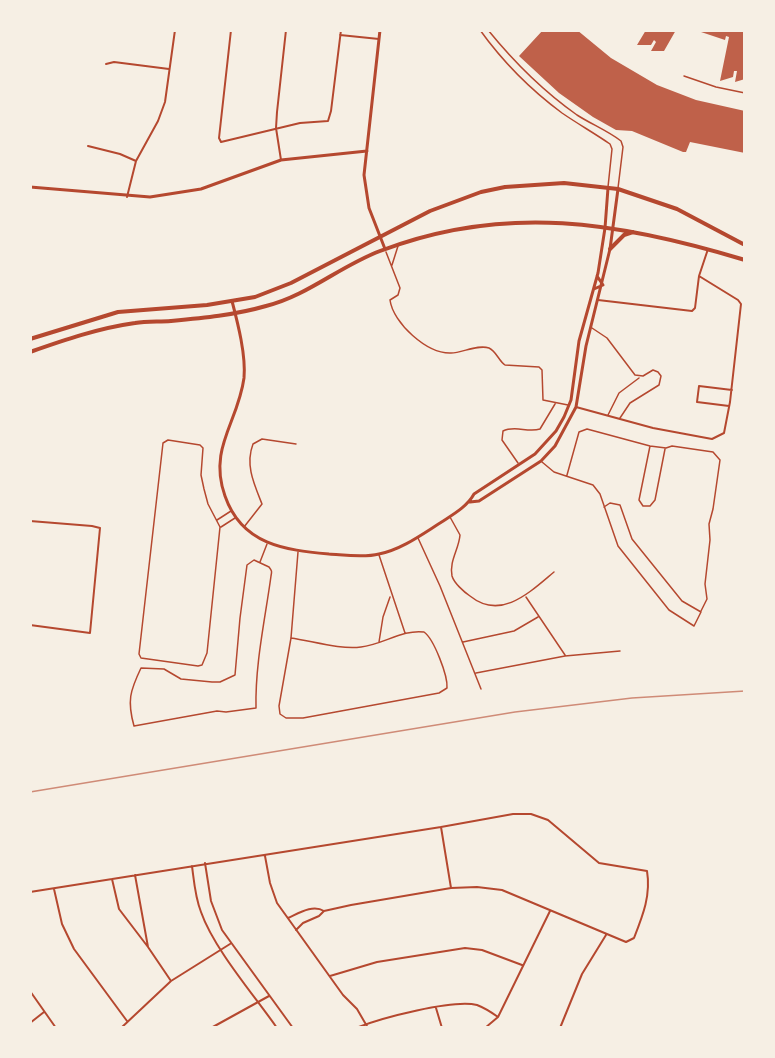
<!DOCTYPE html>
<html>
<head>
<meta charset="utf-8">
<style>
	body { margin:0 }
	#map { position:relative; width:775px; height:1058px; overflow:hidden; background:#f6efe4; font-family:"Varela Round",sans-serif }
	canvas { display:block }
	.frame { position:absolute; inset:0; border:32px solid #f6efe4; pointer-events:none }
</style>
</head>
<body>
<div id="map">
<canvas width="775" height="1058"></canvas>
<div class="frame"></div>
</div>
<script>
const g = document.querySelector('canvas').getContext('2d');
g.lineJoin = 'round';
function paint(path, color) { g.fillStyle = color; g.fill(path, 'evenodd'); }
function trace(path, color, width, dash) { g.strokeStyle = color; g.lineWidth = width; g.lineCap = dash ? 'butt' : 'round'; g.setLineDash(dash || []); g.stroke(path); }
paint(new Path2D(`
	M543,30H577L611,58L657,85L696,100L745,111V153L690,142L686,152H683L632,131L616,130L593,117L559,93L519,56Z
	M646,30H676L664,51H651L656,42L654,40L651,45H637Z
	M695,30H745V79L735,82L737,71H734L733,77L720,81L729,37L726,36L725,40Z`), '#bf614a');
trace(new Path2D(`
	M480,30C503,62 531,90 562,113C578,124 594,133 610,144L612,149L608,187
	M488,30C514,62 543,91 577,115C591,124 608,131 621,141L623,147L618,188
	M684,76L716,87L745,93
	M386,252L400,288L398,295L390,300C393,323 427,354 451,353C462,353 478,344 489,348C496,351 499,361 505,365L539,367L542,370L543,400L568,405
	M392,265L398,246
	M592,328L607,338L635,375L643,376L653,370L658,372L661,376L659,385L630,403L620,418
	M608,415L619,393L639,378
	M168,440L200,445L203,448L201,475L204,489L208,504L220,527L207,653L202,665L198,666L141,658L139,654L163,443Z
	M650,446L639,500L643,506H650L655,500L665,449
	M542,462L554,472L593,485L600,494L618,546L669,610L694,626L701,612L682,601L632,539L620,505L610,503L604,507
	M518,463L502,440L503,431C515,425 528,433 540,429L555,404
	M567,475L579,432L587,429L650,446L666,448L672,446L713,452L720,460L713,509L709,524L710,540L705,584L707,599L701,611
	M450,517L460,535C459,549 449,561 452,576C454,583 464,592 470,596C501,621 530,592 554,572
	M217,520L231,511
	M221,527L235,518
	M244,527L262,504C254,484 245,465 253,444L262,439L296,444
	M418,538L440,586L481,689
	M379,555L405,633
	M254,560L269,567C272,571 272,571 271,576C265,620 255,664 256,708L226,712L217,711L134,726C127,701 130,691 141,668L164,669L181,679L212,682H220L235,675L240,618L247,565Z
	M260,562L267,544
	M526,597L565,655
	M291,638C312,641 341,650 361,647C382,645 403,629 424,632C434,639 448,676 447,688L439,693L303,718H286L280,714L279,706L291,638L298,552
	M379,642L383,617L390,597
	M463,642L514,631L538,617
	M476,673L565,656L620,651`), '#b5482f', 1.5);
trace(new Path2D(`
	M231,30L219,138L221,142L300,123L328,121L331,111L341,30
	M340,35L379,39
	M106,64L114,62L169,69
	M88,146L120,154L136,161
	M281,160L276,128L277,112L286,30
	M127,197L136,161L158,121L165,102L175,30
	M598,300L692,311L695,308L699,276
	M729,406L697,402L699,386L732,390
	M576,407L653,428L712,439L724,433L730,402L741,304L738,300L699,276L708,249
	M30,521L92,526L100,528L90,633L30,625
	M441,827L451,888
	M265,856L270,883L277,903L343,995L357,1009L368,1028
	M205,863L211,901L222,930L293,1028
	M192,866C194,881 195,897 201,912C214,949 254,995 277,1028
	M112,879L119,909L148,947L135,875
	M54,889L62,924L74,949L127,1021
	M30,892L441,827L513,814H531L548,820L599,863L647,871C651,895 643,915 634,938L626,942L502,890L477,887L451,888L351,905L324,911L319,916L303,923L296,930
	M288,918C299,913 313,904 324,911
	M148,947L171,981
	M330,976L377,962L465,948L482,950L522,965
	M30,991L56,1028
	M436,1008L442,1028
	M30,1023L44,1012
	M121,1028L171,981L230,944
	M211,1028L269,996
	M356,1028C381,1018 453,999 477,1005C485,1008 491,1012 498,1017
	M485,1028L498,1017L550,911
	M560,1028L582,974L606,935`), '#b5482f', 2);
trace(new Path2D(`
	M380,30L364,175L369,208L385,249
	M30,187L150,197L201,189L281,160L367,151
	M594,289L603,285L597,276
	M232,301C238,324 246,355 244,378C238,423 208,448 225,496C242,545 285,550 329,554C345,555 364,558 379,554C402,549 421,535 440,523C452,515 467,507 474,494L535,454L556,431L564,417L571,400L579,341L598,273L605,228L608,188
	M470,502L479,501L541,461L555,446L576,407L586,346L610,249L618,189`), '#b5482f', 3);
trace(new Path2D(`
	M610,249L624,235L633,232
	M30,339L118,312L207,305L255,297L291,283L430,211L481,192L505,187L564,183L618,189L677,209L745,245
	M30,352C64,340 99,328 135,323C147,321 159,322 171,321C203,318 235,315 266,306C307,296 340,266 380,251C506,203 619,222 745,260`), '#b5482f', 4);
trace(new Path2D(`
	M30,792L515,712L632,698L745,691`), '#cf8b77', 1.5);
</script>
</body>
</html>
